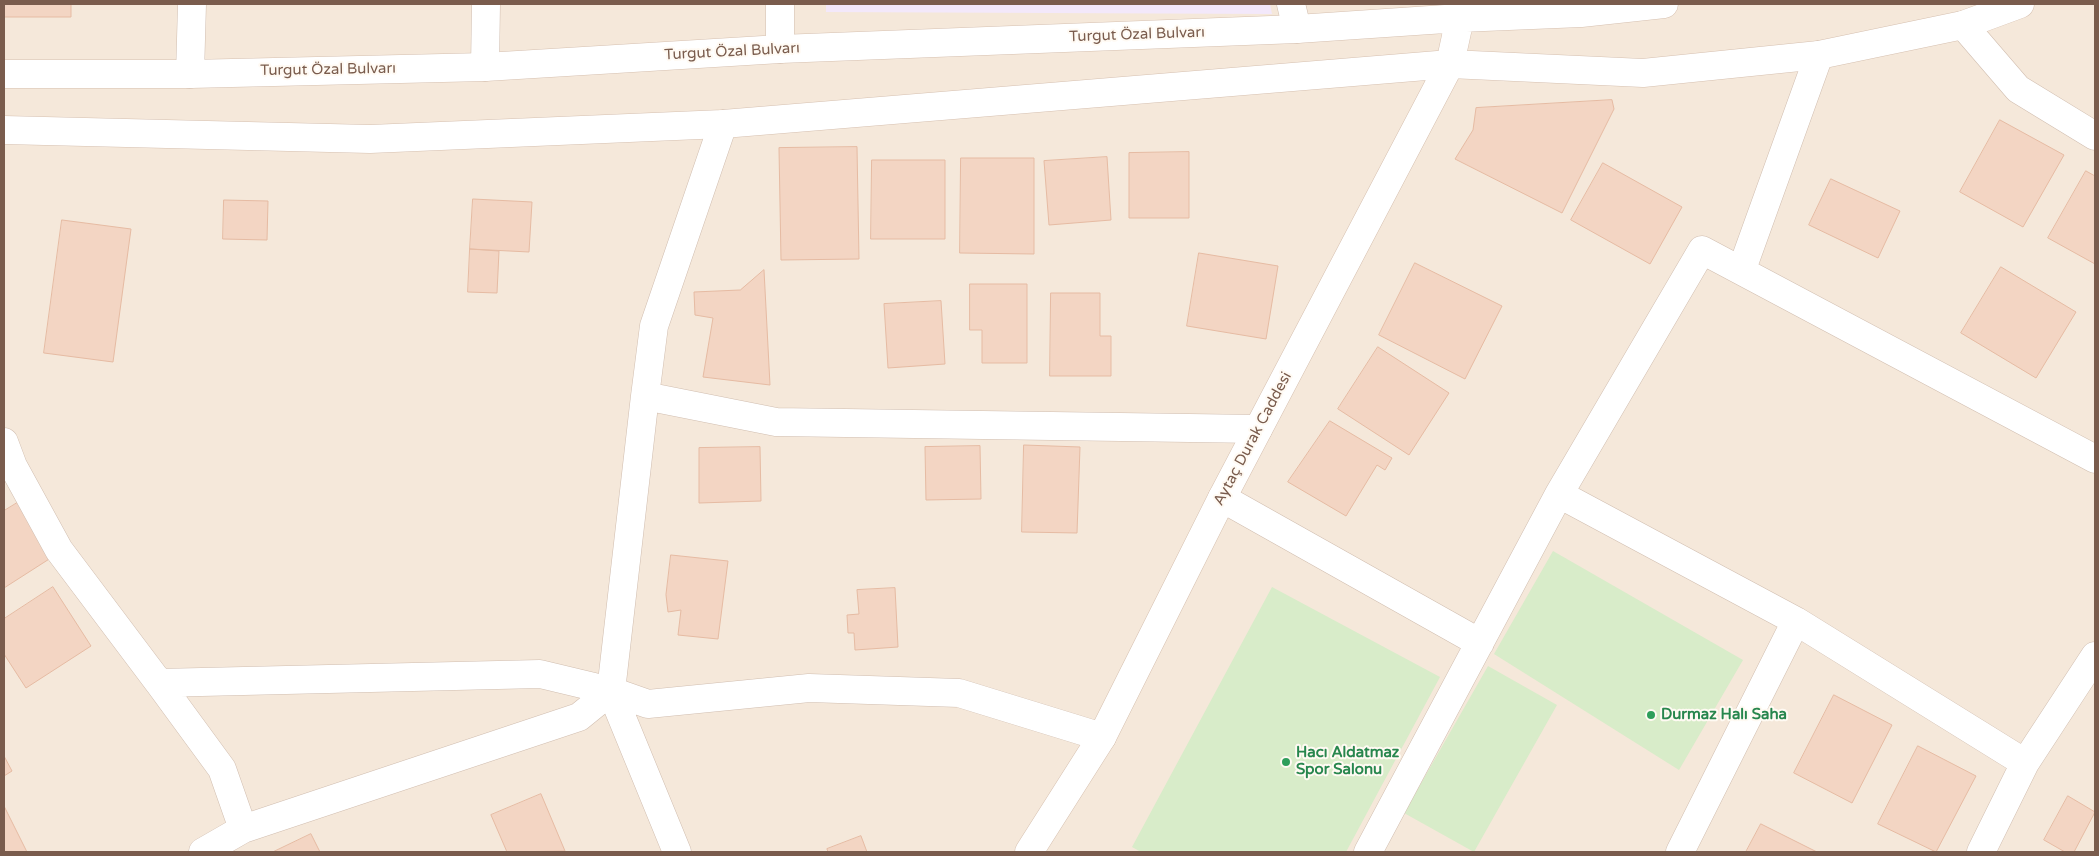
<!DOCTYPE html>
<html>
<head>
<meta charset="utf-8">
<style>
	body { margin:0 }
	#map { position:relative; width:2099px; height:856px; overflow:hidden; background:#fdf6ec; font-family:"Varela Round",sans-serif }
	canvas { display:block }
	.frame { position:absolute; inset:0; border:5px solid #7a5c4d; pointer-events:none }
</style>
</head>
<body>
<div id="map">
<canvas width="2099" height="856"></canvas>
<div class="frame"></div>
</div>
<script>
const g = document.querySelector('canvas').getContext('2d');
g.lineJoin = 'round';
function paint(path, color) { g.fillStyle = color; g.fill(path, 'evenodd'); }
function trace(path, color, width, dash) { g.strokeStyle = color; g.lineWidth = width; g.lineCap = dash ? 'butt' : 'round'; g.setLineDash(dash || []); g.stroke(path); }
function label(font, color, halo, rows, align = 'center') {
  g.font = font + ' "Varela Round",sans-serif'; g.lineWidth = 4; g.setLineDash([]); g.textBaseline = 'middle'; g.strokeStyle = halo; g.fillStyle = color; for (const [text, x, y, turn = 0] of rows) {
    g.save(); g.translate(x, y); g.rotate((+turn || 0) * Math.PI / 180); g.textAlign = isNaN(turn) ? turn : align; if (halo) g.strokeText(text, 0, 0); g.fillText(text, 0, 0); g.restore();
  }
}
paint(new Path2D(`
	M4,4H2095V852H4Z`), '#f5e8da');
paint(new Path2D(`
	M826,4H1270L1272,14L826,12Z`), '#f3e8fa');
paint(new Path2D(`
	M1553,551L1743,660L1679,770L1494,654Z
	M1272,587L1440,677L1346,852H1141L1132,847Z
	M1488,666L1557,705L1474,852L1404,813Z`), '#d8ecc9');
const building = new Path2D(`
	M4,4H71V17H4Z
	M1612,100L1614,109L1562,213L1455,159L1473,130L1476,108Z
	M2000,120L2064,155L2023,227L1960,192Z
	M857,147L859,259L781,260L779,148Z
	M1189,152V218H1129V153Z
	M1107,157L1111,220L1049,225L1044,161Z
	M961,158H1034V254L960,253Z
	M872,160H945V239H871Z
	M1603,163L1682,207L1650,264L1571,220Z
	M2086,171L2095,176V264L2048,238Z
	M1831,179L1900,211L1878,258L1809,225Z
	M473,199L532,202L529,252L470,249Z
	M224,200L268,201L267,240L223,239Z
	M62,220L131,229L113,362L44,353Z
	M470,249L499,251L497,293L468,292Z
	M1199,253L1278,266L1266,339L1187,326Z
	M1415,263L1502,306L1465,379L1379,335Z
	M2001,267L2076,312L2036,378L1961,333Z
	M764,270L770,385L703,377L713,318L695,315L694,292L740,290Z
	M970,284H1027V363H982V330H970Z
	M1051,293H1100V336H1111V376H1050Z
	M941,301L945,364L888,368L884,304Z
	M1378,347L1449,393L1409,455L1338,409Z
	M1330,421L1392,458L1385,470L1377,465L1346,516L1288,482Z
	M1024,445L1080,447L1077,533L1022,532Z
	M980,446L981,499L926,500L925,447Z
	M760,447L761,501L699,503V448Z
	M22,500L57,554L4,588V511Z
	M671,555L728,561L718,639L678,635L681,610L668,612L666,595Z
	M53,587L91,646L26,688L4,654V619Z
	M895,588L898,647L855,650L854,633H848L847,615L859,614L857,590Z
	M1834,695L1892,725L1852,803L1794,773Z
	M1918,746L1976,776L1936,852L1878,824Z
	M4,756L12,771L4,776Z
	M541,794L565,851L507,852L491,815Z
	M2068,796L2095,812L2074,852H2065L2044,840Z
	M4,806L27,852H4Z
	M1761,824L1817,852H1746Z
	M311,834L320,852H273Z
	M861,836L867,852H828L827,849Z`);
paint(building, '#f3d5c3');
trace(building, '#e6bba3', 1);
const minor = new Path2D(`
	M1291,4L1297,29
	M1963,25L2018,89L2095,136
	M780,49V4
	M485,67L486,4
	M190,74L192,4
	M723,124L654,326L645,396L776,422L1258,429
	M1742,269L1819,55
	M645,396L611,691L677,852
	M4,442L13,466L59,550L159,683L540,674L611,691L648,704L809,688L959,693L1102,737
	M1559,494L1796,621L2025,763
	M1222,498L1480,643
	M159,683L222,769L243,829
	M203,852L243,829L579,717L611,691
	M1368,852L1559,494L1702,250L2095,459
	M1680,852L1796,621
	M1981,852L2025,763L2095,656`);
const secondary = new Path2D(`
	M4,74H190L485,67L780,49L1297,29L1460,18L1581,13L1664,4
	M4,130L370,139L723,124L1450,64L1643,73L1819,55L1963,25L2020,4
	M1029,852L1102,737L1222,498L1450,64L1460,18`);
trace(minor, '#d1beb0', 29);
trace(secondary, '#d6c0b0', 29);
trace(minor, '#fff', 28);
trace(secondary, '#fff', 28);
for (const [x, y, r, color] of [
	[1651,715,5,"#2e9e5b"],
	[1286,762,5,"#2e9e5b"]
]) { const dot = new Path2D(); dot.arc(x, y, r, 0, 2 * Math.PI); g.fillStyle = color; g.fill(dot); trace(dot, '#fffaf3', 2); }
label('15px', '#7a5c4d', '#fffaf3', [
	["Turgut Özal Bulvarı",1137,35,-2],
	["Turgut Özal Bulvarı",732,52,-3],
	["Turgut Özal Bulvarı",328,70,-1],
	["Aytaç Durak Caddesi",1253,439,-62]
]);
label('bold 15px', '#27864d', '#fffaf3', [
	["Durmaz Halı Saha",1661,715],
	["Hacı Aldatmaz",1296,753],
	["Spor Salonu",1296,770]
], 'left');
</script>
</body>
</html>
